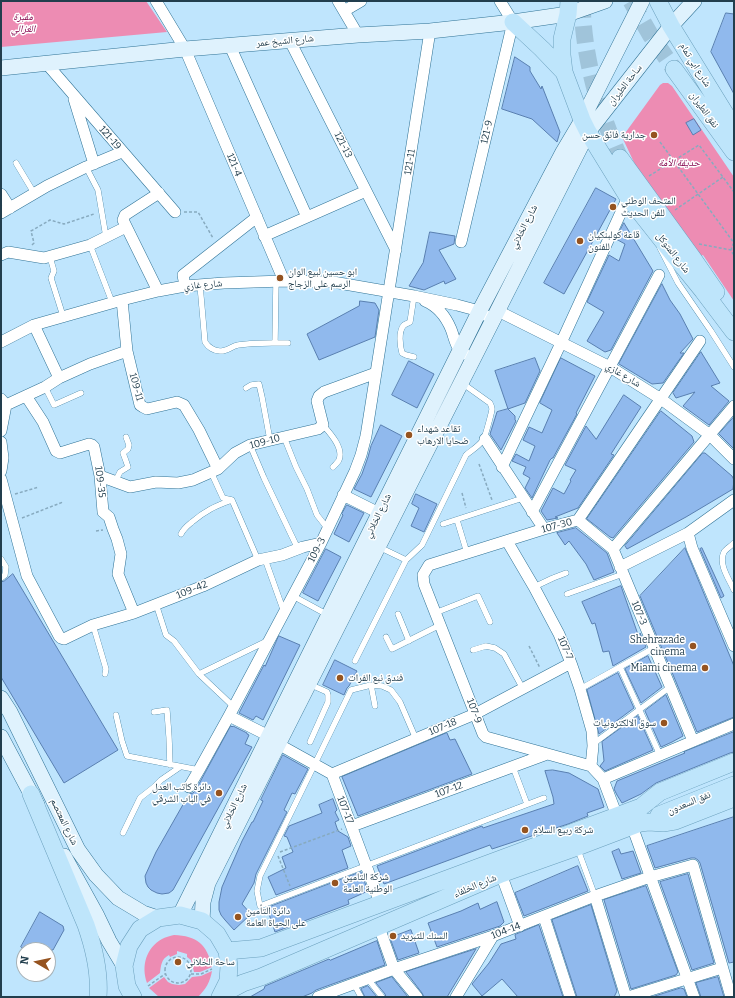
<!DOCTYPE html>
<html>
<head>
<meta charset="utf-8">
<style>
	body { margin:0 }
	#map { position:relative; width:735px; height:998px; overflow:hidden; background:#bfe5fd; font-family:Bitter,serif }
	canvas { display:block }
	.frame { position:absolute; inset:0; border:2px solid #223e4d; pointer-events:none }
	.north { position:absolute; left:16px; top:942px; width:40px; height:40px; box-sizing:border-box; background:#fff; border:1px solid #a7b2b8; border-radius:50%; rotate:279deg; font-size:11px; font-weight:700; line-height:16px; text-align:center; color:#223e4d }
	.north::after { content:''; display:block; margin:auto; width:14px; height:18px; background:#955320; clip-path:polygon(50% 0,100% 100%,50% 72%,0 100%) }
</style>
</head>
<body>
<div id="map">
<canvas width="735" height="998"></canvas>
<div class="frame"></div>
<div class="north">N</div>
</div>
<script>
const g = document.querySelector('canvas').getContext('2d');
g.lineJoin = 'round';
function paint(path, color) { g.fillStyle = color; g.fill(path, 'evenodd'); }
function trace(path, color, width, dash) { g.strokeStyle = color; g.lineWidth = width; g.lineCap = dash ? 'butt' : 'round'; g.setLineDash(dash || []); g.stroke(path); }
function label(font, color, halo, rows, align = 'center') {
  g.font = font + ' Bitter,"Noto Naskh Arabic",serif'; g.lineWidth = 3; g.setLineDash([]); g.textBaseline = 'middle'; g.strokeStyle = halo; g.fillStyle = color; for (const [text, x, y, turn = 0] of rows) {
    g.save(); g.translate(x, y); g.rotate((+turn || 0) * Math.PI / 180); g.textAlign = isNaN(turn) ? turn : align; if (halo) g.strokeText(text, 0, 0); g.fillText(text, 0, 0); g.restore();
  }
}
paint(new Path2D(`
	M1,1H146L167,32L1,47Z
	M663,83H668L672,86L734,177V301L703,255L699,257L639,173L623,139V136L660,85Z
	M174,935C197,936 207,944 212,967L200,972H194L191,960L187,957V954L177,951V954L170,957L169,955C161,959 161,966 160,973L147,983C141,966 146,948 162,939C165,937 170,936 174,935Z
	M212,971C210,982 206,989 198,997H159L149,988L164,977L168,982L172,984L179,985L185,984L192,977L201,976Z`), '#ed8cb3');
const building = new Path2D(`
	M726,13L734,14V94L711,52Z
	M515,57L530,67V71L541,89L542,86L560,132L557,142L532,119L502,109Z
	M694,119L701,130L693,135L686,123Z
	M596,188L616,199L564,294L544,283Z
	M624,223L653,271L611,350L605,352L587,341L604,312L587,302L609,255L619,261L625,244L616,239Z
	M430,232L455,236L454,244L439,250L456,279L445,284L444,281L424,290L409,286L423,263Z
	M662,284L670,300L680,314L693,339L680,353H684L663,383L652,384L619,364Z
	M360,301L375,303L379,310L375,337L319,360L307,334L359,306Z
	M701,352L720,383L711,386L729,401L709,425L683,406L695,392L676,398L673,393Z
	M535,358L540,371L525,403L508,409L495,371Z
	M561,358L595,376L576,413L577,414L553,458H552L550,460L532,498L525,488L530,478L523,474L526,467L512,461L516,454L529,461L535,446L523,440L529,427L542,433L552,410L540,403Z
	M409,361L434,374L417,408L392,395Z
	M624,395L641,407L611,454L614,455L578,508L555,517L558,518L547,520L541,511L553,488L564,494L571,481L570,480L576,470L565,465L586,426L596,439Z
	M508,409L515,416V420L516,421L501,450L490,434L497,412Z
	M661,411L692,436L694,442L613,538L610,537L587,519Z
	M734,417V449L719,434Z
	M381,425L402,436L371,497L354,489L362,474L368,457L371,446Z
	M703,453H705L732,476L734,480L733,489L686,517L627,549L625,546Z
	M416,494L437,504L424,532L411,526L419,508L412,504Z
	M347,505L364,513L349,542L334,534L343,515L342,514Z
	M576,528L607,553L614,572L594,580L586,564L569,541L565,545L557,533Z
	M685,548L734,666V717L697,732L640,596Z
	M702,548L724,596L721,598L700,549Z
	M326,549L341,557L318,601L303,593Z
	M13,574L118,750L64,783L1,677V582L4,581Z
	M621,586L641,643L640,633L646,647L613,666L609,651L603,652L595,623L592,624L582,602Z
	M279,636L300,645L263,720L256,716L253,720L239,713L264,665L265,666Z
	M648,656L662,687L641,703L625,669Z
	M335,660L357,671L349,686L347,688L344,695L323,685Z
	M618,673L634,708L599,734L587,690Z
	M666,695L683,736L672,742L661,747L645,711Z
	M638,716L653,750L605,771L600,766L604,761L602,742Z
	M231,726L232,727L233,726L247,733V734L249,735L245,744L252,747L173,890L169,893L162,894L157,893L151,890L148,887L146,883L145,876L156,852L189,794L193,793L195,791Z
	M734,732V752L730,753L656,783L641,794L622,803L617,795L614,789L617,781L685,753L684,752Z
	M447,733L450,740L455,739L472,774L358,816L342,777Z
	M283,755L308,769L295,794L292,793L284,810L287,812L256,874L254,883L242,904L251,914L234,930L225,920L221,915L219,910V902L222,887L242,841L252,822H253L263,801L261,800Z
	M553,770L569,773L598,789L604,807L587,813L588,816L568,824L492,849L490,845L384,884L377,866L482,826L483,828L554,804L553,797L545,771Z
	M333,799L337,810L335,812L339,820L335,822L338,831L348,837L351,846L342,850L348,868L276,895L268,877L286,868L282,857L293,852L287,837L284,836L289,826L322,813L319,805Z
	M734,817V962L729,963L700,863L698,860L695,858H691L655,868L647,846Z
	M619,849L621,854L633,851L641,873L622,879L612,852Z
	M578,866L588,891L524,916L515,893Z
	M361,872L368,891L348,900L349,904L275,932L267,908Z
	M688,874L714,963L692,970L660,882Z
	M646,886L678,972L676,975L631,989L604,900Z
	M497,902L504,922L500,926L437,947L428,923L461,911L478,903L480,909Z
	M591,905L617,991L614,997H577L552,920Z
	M40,912L63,926L64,930L53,950H26L21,947Z
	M539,925L563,997H518L502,979L482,996L472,984L489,963L501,944L516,939L515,935Z
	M411,930L419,953L398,960L390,938Z
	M377,941L385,965L316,990L312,993L302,997H250L264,989L265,986L329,959L330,960Z
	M476,949L447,997H424L422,993L406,972Z
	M392,977L408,997H386L385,994L376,983Z
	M718,977L724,997H701L696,983Z
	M368,986L377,997H365L361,989Z
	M681,988L684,989L687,997H652Z`);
paint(building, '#90b9ed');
trace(building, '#597fb0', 1);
trace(new Path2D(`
	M582,1C583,56 598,109 620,158
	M631,1L651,36L674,69`), '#a0c4da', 17, [17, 8]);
const lane = new Path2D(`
	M16,163L34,193
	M86,167L98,190L106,237
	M90,245L112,302
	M660,248L678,283L711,331L734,367
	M50,257L54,271L51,278L63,316
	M200,285L205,342C208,347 214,351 220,351C226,352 232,346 238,345C255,342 271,343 288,343
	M414,296L410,322C408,323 406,324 404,325C398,331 400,346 402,353L406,355L414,357
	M275,343L276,281
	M45,387L54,405L81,393
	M246,388L251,385L259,384L262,397L270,440
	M323,425C330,433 344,448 339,460C338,462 335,465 333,467
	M284,437L296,467L307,489L317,515L328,529
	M250,445L264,478L298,549
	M211,472L223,498L232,500L258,560
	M115,482L120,472L128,467L126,461L123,453L128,449L129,445L126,437
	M457,520L467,553
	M443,524L523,498
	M181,534C184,528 187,526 192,522C205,511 215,506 232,500
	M734,543C731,546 726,549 724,552C718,564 729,579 734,590
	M379,547L406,560
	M1,559L6,567L5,575L1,578
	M265,559L284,612
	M534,587L553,578L566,573
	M567,594L623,574
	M293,596L328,615
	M156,604L166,635L174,641L199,674L234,707
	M435,613L478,596L490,622
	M398,614L409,641
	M93,625L106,669L105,674
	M386,637L392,649L440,625
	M473,650L486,646L495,648L504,654L523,689
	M355,661L406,560L422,545L466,455C472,450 479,446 483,440C485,438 492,411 492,409C492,407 491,405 490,403L462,383
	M620,667L660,755
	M199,674L267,641
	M309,684L327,692L328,695V702L310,742
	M371,685L375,706
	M580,689L654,648
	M154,712L167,710L169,737L170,765
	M116,715L122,741L127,756L199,770
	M416,739L400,702L391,690L382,686L371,685L351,690L260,876L257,891L260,906L544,798
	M593,744L670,687
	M513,767L527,804
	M123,833L140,798L154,787L161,780L180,767
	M578,850L595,896
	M368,979L382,997
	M354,984L361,997`);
const street = new Path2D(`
	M156,1L185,49L284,281
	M338,1L358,35
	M344,11L361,1
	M290,41L396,250
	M230,46L307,217
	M46,63L175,212
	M74,99L94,164
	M1,194L10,208
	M1,213L47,186L86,167L122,152
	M264,236L366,191
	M461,242L513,22L500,1
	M1,255L8,252L44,258L90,245L126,227
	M185,286L183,275L257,217
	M158,291L123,220L125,215L159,193
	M122,300L127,351L140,405L143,407L147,409L177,402L184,405L199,430L218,469
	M425,301C437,306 446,317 451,329C455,339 455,348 465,354
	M498,311L610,367L661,399L710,435L734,459
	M34,325L59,378
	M1,342L34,325L122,300L158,291L185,286L224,283L284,281L333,282L414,296L457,305L472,309L485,315
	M26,396L43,422L56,451L60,453L89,444L92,445L94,447L100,476L103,512L109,517L113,529L117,539L121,554L118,574L134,613
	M1,399L6,405L1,431
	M6,405L45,387L59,378L90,364L127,351
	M485,439L544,529
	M1,442L3,458L1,471
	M502,467L561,343L628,197
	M100,476L130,487L156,482L178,483L193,480L218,469L235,453L250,445L318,429L323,425L317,401L319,396L324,392L376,373
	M1,479L27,576L59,636L61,638L64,639L93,625L134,613L203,586L258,560L282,555L303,547L321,543
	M343,495L379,513
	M532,512L659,275
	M578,520L613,549L693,741
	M688,533L692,548L734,646
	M507,541L534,587L559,634L571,663L580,689L592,731L593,746L591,766
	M613,549L734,406
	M620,567L688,533L734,500
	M229,716L269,736
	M278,744L332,774L380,903
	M332,774L475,714L571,663
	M603,779L734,724
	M189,787L199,770L229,716L321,543L355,471L361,455L366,436L430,31
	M617,816L603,779L591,766L486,737L483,734L424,584L423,575L429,565L544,529L578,520L700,341
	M352,826L547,754
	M632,826L694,997
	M501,874L520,926
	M595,896L626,997
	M544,917L570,997
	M379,927L394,969L417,997
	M318,997L394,969L493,936L595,896L650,877L693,865L731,997
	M456,997L493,936
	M628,997L722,968`);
const secondary = new Path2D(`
	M1,68L185,49L358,35L430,31L513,22L568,14L605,1
	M1,698L10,712L78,850L96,875L118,898L143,913L158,918
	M1,737L37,805
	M64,856L96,914L109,941L124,966
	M180,915L479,312L563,152L582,120L642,1
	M202,921L203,902L208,883L588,132L671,26L694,1`);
const primary = new Path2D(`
	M569,1L568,14L562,39V55L564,72L582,120L588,132L628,197L673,254L703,291L734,332
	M658,1L671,26L734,128
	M513,22L542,49L564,72
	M674,69L734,152
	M620,158L694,260L716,292
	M31,794L86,925C94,948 100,972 98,997
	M659,815L734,785
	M227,951L261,948L641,807L660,792L734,762
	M222,994L243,983L261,977L501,874L577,847L640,823L649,822L663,823L675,821L734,798
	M133,997L127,986L124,966L129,946L140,929L158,918L180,915L202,921L217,934L227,951L229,966L228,981L220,997`);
trace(lane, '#307396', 6);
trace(street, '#307396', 12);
trace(secondary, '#307396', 16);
trace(primary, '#6ba0bd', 18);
trace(new Path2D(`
	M660,142L734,243
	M649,176L699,145L734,192
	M675,210L723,177
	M184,212H198L213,238
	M734,243C731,247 730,251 734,255
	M699,244L731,250
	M32,245L34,243L31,231L50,220L64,224L94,214
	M479,464L492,500
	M462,493L466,508
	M15,494L39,487
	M22,518L63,502
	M96,531L103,530
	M529,646L540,668
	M280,852L342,829
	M278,856L290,886
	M165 970a13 13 0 1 1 26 0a13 13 0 1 1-26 0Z
	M191,974H201L212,969
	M148,986L165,974`), '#87aabf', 1.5, [3, 2]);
trace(lane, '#fff', 5.5);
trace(street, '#fff', 11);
trace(secondary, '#dff2fd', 15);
trace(primary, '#bee5fb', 17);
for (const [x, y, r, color] of [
	[654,135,4,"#955320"],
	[613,207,4,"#955320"],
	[580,241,4,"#955320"],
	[280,278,4,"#955320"],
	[409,435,4,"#955320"],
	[693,646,4,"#955320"],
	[705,668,4,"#955320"],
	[340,678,4,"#955320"],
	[664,723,4,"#955320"],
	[219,793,4,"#955320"],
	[525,830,4,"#955320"],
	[335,883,4,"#955320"],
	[238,917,4,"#955320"],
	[393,936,4,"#955320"],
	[178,962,4,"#955320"]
]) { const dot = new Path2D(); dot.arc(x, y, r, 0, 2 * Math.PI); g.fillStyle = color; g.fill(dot); trace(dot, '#fff', 1.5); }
label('italic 10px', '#83044c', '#fff', [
	["مقبرة",23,17],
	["الغزالي",23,29],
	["حديقة الأمة",679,163]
]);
label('10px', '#223e4d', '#fff', [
	["شارع الشيخ عمر",285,41,-5],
	["شارع ابي تمام",695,65,58],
	["ساحة الطيران",625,85,-52],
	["نفق الطيران",704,110,54],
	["121-9",487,132,-77],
	["121-19",110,138,49],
	["121-13",343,145,63],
	["121-11",410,162,-81],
	["121-4",234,165,67],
	["شارع الخلاني",524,227,-63],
	["شارع المتوكل",673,253,52],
	["شارع غازي",203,285,-5],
	["شارع غازي",623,375,31],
	["109-11",136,387,75],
	["109-10",265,442,-15],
	["109-35",100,482,83],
	["شارع الخلاني",378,516,-64],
	["107-30",557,526,-15],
	["109-3",317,550,-63],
	["109-42",192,590,-22],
	["107-3",639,613,67],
	["107-7",565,648,67],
	["107-9",474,711,69],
	["107-18",443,727,-23],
	["107-12",449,790,-20],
	["نفق السعدون",689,803,-22],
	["شارع الخلاني",234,806,-64],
	["107-17",345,810,69],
	["شارع المعتصم",64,822,64],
	["شارع الخلفاء",475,886,-23],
	["104-14",506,931,-21]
]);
label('10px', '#223e4d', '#fff', [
	["جدارية فائق حسن",646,135,"right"],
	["المتحف الوطني",621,201],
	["للفن الحديث",621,213],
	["قاعة كولبنكيان",588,235],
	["للفنون",588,247],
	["ابو حسين لبيع الوان",288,272],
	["الرسم على الزجاج",288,284],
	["تقاعد شهداء",417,429],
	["ضحايا الارهاب",417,441],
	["Shehrazade",685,640,"right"],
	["cinema",685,652,"right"],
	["Miami cinema",697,668,"right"],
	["فندق نبع الفرات",348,678],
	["سوق الالكترونيات",656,723,"right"],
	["دائرة كاتب العدل",211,787,"right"],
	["في الباب الشرقي",211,799,"right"],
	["شركة ربيع السلام",533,830],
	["شركة التامين",343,877],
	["الوطنية العامة",343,889],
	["دائرة التأمين",246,911],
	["على الحياة العامة",246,923],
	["السنك للتبريد",401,936],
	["ساحة الخلاني",186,962]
], 'left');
</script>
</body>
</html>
